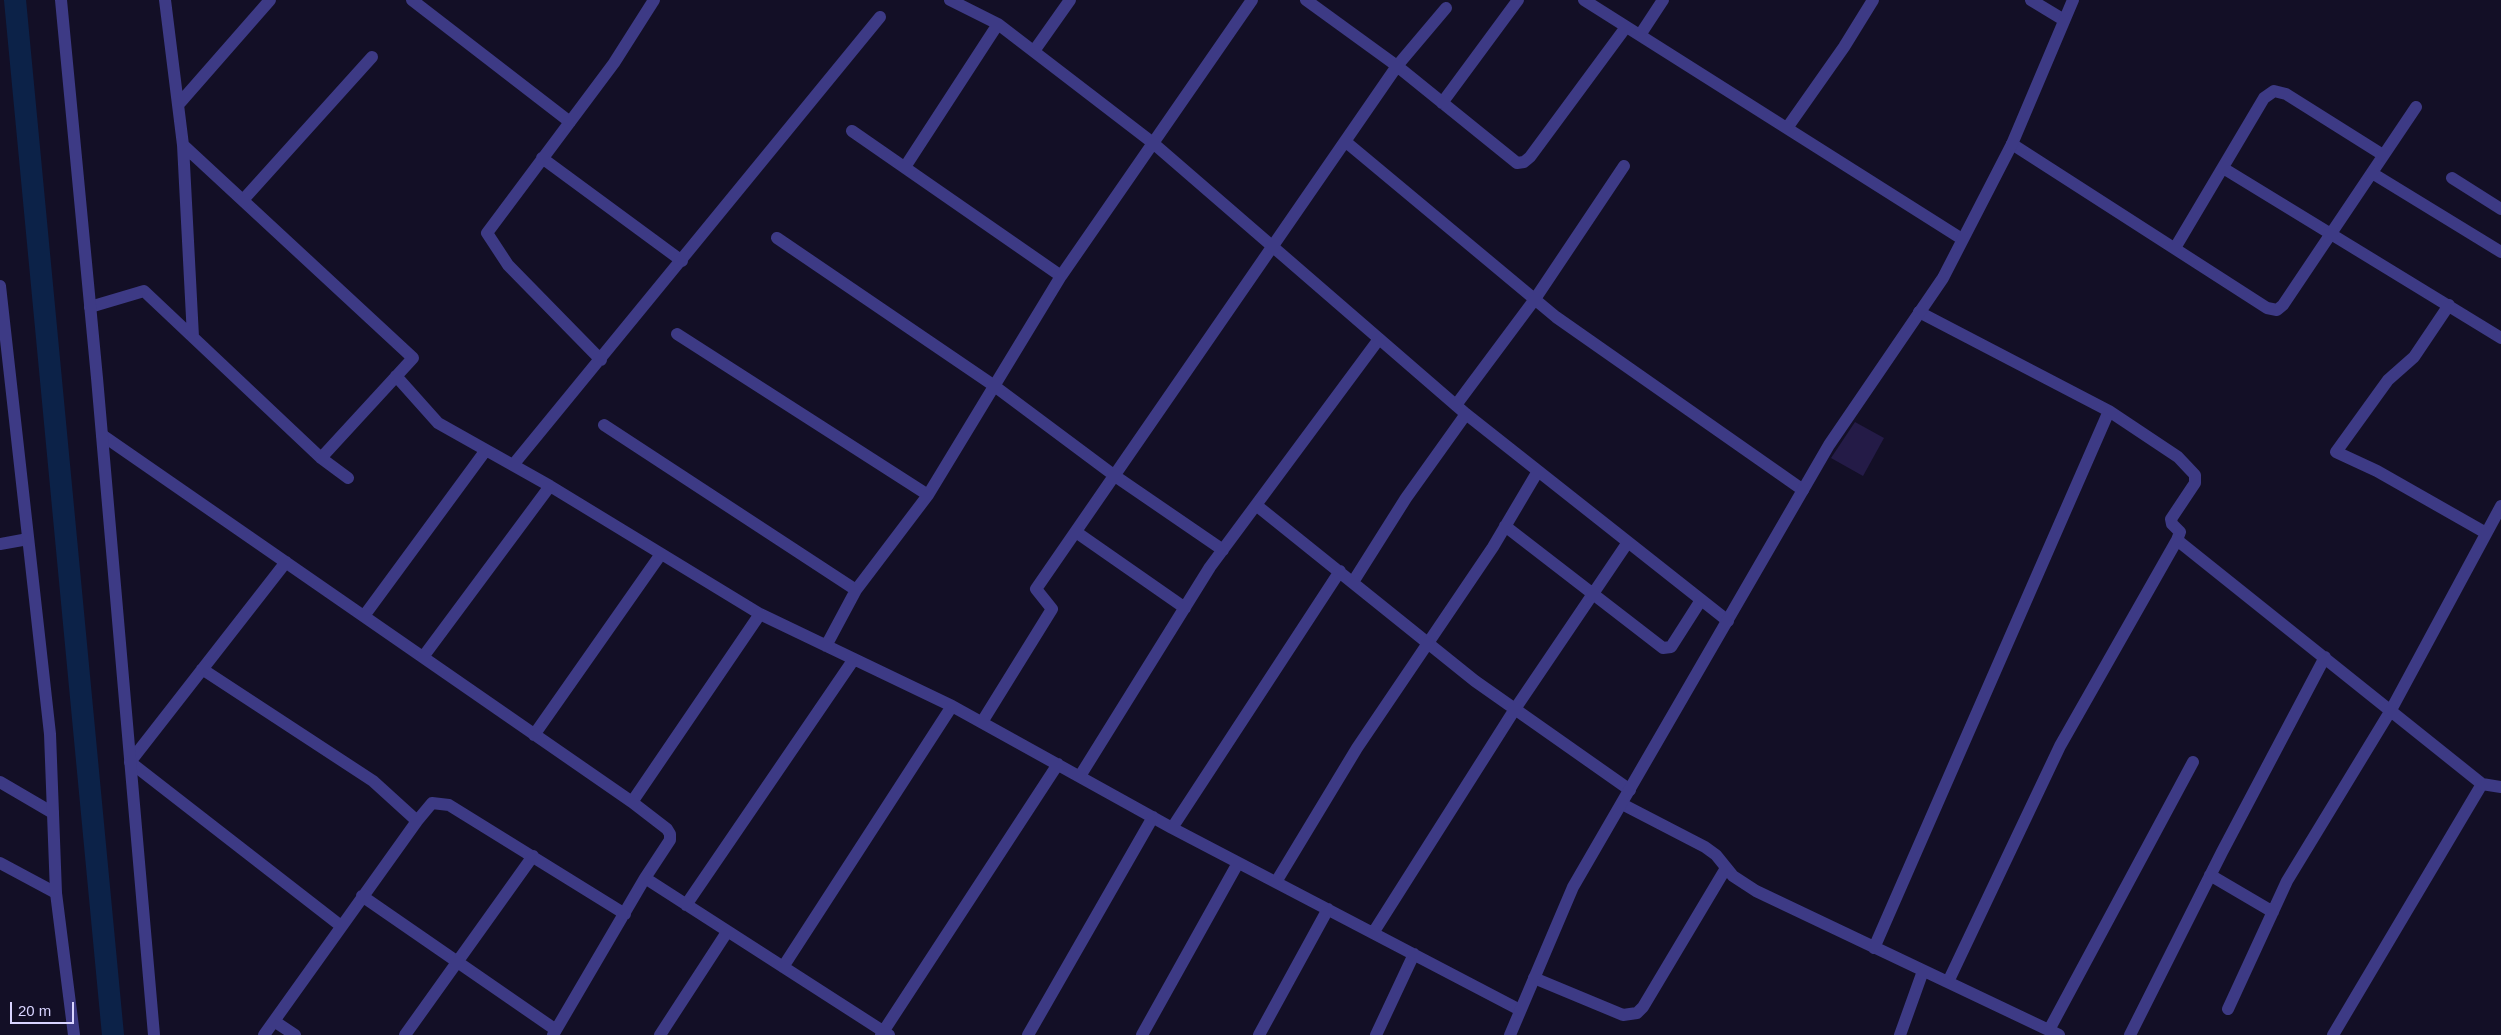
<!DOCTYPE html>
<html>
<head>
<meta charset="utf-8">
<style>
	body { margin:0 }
	#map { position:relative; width:2501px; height:1035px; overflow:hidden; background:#130f26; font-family:Helvetica,sans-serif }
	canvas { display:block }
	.scale { position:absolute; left:10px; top:1002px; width:64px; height:22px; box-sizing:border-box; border:2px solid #d9d4ff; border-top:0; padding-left:6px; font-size:15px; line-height:18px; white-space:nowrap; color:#d9d4ff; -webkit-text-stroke:4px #130f26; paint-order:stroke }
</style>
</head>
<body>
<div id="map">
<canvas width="2501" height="1035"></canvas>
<div class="scale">20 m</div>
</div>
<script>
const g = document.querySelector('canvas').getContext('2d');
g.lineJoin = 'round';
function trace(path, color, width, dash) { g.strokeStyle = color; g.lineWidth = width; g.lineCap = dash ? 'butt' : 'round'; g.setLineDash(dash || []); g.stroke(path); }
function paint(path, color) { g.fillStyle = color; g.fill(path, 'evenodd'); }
trace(new Path2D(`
	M15,0L113,1035`), '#0c2248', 22);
paint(new Path2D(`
	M1855,422L1884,438L1863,476L1831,458Z`), '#241b47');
trace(new Path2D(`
	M165,0L183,145L193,337
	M412,0L570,122
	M950,0L998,24L1153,143L1466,414L1728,621
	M1306,0L1397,66L1517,163L1524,162L1530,157L1626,27
	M1584,0L1962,239
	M2031,0L2064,20
	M1640,35L1663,0
	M1034,51L1070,0
	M1442,103L1518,0
	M178,105L270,0
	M1787,128L1844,47L1873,0
	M852,131L1061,276
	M1346,142L1556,317L1803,490
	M2012,144L2267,308L2277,310L2283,305L2416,107
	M183,145L413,358L321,458
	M542,158L682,261
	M905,167L998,24
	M2223,168L2501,338
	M2372,173L2501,252
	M2452,178L2501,209
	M243,200L372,57
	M777,238L993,385L1115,476L1223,550
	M2175,248L2264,98L2274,91L2286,94L2383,155
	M2449,305L2414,357L2388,380L2336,452L2377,471L2486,533
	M90,307L144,291L321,458L348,478
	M1919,312L2109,411L2178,457L2195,475V483L2171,519L2172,524L2180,532L2177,540
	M677,334L928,495
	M601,360L508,265L487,233L614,63L654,0
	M396,376L438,423L550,486L760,614L952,706L1172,828L1520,1010
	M1456,405L1535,299L1624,166
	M604,425L856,590
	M102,435L632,802L760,614
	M513,465L880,17
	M1256,505L1475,681L1630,790
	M1505,526L1663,648L1671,647L1701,600
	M1076,532L1185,608
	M0,544L28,539
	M286,562L130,762L341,926
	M1353,582L1406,498L1466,414
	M364,616L486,450
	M826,646L856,590L928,495L1061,276L1252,0
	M423,657L550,486
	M202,669L373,781L417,821
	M982,722L1052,609L1036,589L1397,66L1446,8
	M534,735L661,554
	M1080,776L1210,567L1379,339
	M0,782L53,813
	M1622,804L1705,847L1716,855L1733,876L1756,891L2059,1035
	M1172,828L1340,571
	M0,863L56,893
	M2210,875L2273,912
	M645,878L889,1035
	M1276,882L1357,748L1493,547L1538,471
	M362,896L556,1030
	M686,905L854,659
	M1373,933L1515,709L1628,542
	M1874,948L2109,411
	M783,967L952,706
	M1534,978L1623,1015L1637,1013L1643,1007L1726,868
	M1948,982L2060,746L2177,540L2482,784
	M2228,1009L2287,881L2391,710L2501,506
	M274,1021L295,1035
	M2049,1030L2193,762
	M264,1035L417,821L432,803L449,805L625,914
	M405,1035L533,856
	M553,1035L645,878L670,840V834L667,829L632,802
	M660,1035L727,932
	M881,1035L1058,764
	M1028,1035L1153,817
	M1142,1035L1238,863
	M1259,1035L1328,909
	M1376,1035L1414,954
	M1900,1035L1923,971
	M2130,1035L2222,852L2325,657
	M2333,1035L2482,784L2501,787`), '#3d3a85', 12);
trace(new Path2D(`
	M61,0L97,378L154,1035
	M0,286L50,734L56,893L74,1035
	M1510,1035L1573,887L1829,445L1943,278L2012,144L2073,0`), '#3d3a85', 12);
</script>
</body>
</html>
